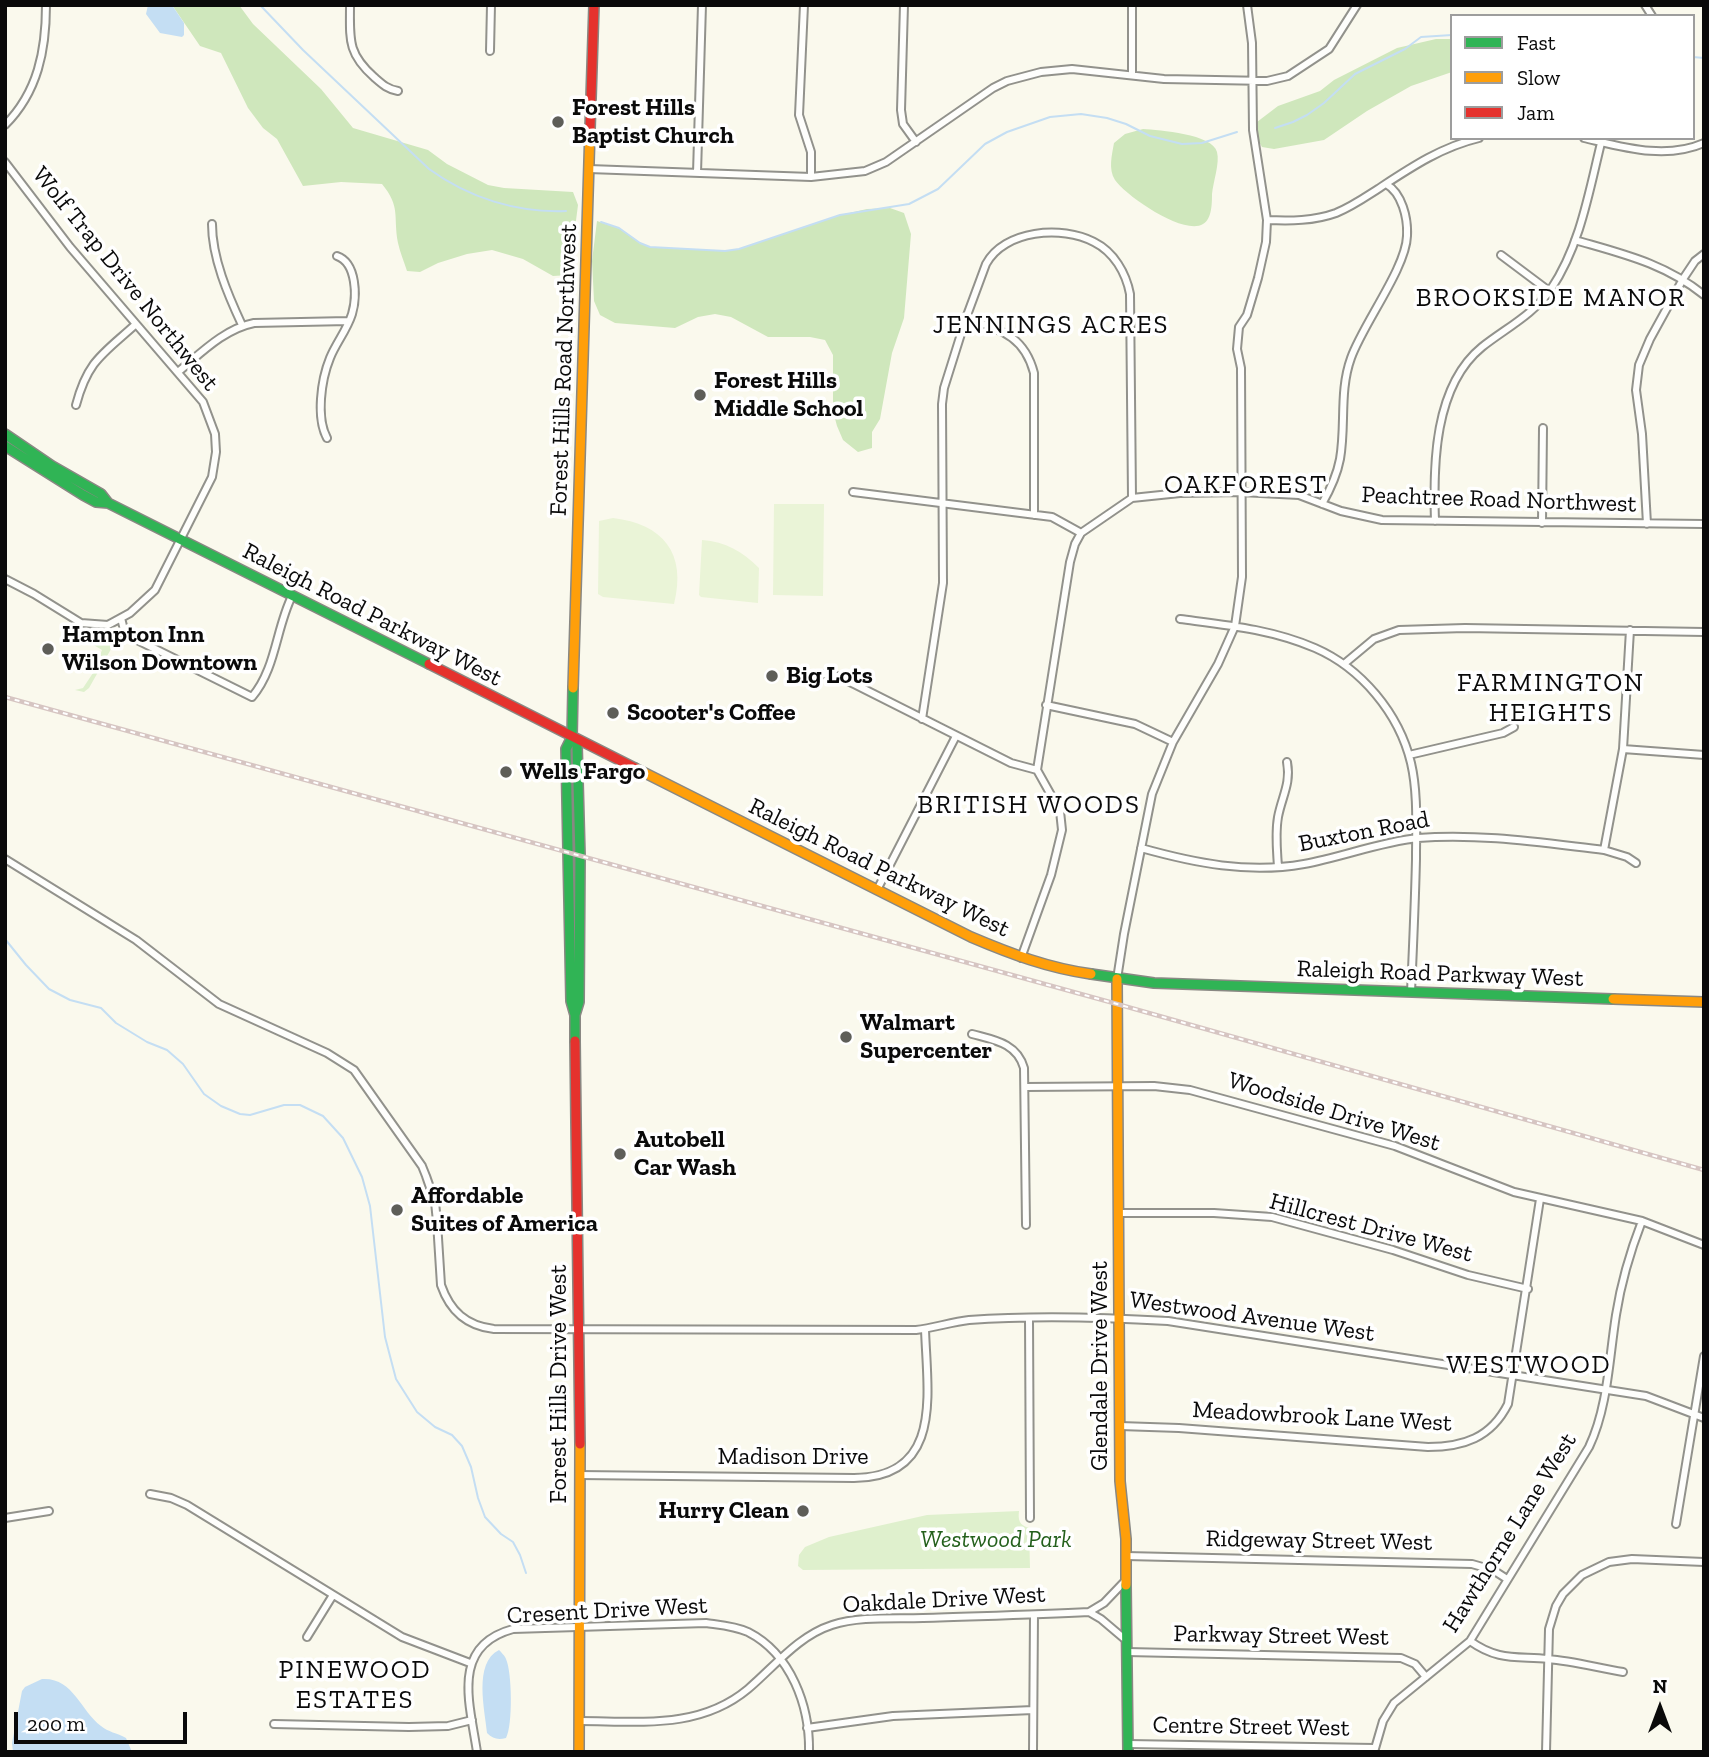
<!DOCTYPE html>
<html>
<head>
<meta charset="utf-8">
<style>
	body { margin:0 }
	#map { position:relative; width:1709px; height:1757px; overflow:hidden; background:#faf9ed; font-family:"Zilla Slab",serif }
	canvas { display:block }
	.frame { position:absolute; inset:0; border:7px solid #0a0a0a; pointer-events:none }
	.legend { position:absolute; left:1450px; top:14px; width:245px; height:126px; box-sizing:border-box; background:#fff; border:2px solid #9d9d9d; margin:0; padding:9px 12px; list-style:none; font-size:21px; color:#0a0a0a }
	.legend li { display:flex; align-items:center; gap:14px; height:35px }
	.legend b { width:35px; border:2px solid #9d9d9d }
	.north { position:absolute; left:1625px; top:1673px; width:70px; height:70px; -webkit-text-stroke:5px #fff; paint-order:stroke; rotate:0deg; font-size:19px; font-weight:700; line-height:28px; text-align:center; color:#0a0a0a }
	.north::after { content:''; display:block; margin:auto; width:24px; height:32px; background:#0a0a0a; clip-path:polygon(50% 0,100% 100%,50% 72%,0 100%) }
	.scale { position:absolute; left:14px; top:1712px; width:173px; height:32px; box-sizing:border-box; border:4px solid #0a0a0a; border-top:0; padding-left:9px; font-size:21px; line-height:24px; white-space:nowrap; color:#0a0a0a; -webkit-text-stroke:5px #fff; paint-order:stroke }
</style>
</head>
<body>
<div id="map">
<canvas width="1709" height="1757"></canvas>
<div class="frame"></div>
<ul class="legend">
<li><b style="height:9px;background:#30b455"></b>Fast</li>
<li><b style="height:9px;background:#ff9f0a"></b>Slow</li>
<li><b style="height:9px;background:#e5322d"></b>Jam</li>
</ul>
<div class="north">N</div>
<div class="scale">200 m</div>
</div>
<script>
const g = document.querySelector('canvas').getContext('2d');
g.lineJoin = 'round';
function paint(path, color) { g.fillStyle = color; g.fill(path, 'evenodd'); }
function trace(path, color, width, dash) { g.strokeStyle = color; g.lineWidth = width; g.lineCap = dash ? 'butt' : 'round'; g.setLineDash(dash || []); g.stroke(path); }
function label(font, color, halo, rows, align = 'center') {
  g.font = font + ' "Zilla Slab",serif'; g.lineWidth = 7; g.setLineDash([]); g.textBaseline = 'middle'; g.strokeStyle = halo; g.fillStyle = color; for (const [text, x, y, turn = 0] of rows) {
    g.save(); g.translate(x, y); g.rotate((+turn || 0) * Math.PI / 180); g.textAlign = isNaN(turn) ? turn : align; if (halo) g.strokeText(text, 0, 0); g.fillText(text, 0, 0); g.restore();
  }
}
paint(new Path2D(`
	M113,627C120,628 123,635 120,642H115L89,688L84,692L75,690L83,688L103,658L100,655L102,650L87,641L84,644L82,641L88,632Z
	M1019,1511C1018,1520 1019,1525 1029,1528L1030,1568L803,1570L798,1566L799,1555L805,1547L829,1537L927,1515Z`), '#dff0cd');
paint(new Path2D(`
	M172,5H239L253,24L321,89L353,128L428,150L447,164L488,185L504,188L573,192L578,205L569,275L553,276L523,259L492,250L467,254L438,263L420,272L407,271C404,262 400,252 398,243C393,216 401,207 382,184L341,182L303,186L277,139L263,128L248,108L221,53L200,46Z
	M1436,39H1452V72L1411,86L1367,111L1324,140L1274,149L1262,147L1257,138V122L1278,106L1320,91L1334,80L1397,48Z
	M1143,129C1159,130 1213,134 1217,152C1220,163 1213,182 1212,194C1212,203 1212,219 1203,224C1184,236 1126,196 1115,180C1108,169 1112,155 1114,143L1125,134Z
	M890,208L904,213L911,234L904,318L892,353L880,419L872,432V448L858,452L843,440L837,426L833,411V355L825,340L810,337H768L731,317L715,314L698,317L675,328L615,323L600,315L594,301L592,261L597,221L619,228L640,243L650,247L725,251L739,249L840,215L867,209Z`), '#cfe7bc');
paint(new Path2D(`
	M774,504H824L823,596L773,595Z
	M613,518C663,524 687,553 674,604L603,597L598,594L599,521Z
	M702,540C726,542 742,551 759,568L758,603L701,597L699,595Z`), '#eaf4d7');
paint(new Path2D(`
	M148,5H172L184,23V35L182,37L160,33L146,14Z
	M499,1650C501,1652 505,1656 506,1659C512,1672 513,1725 506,1738C498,1740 493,1739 487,1733C485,1710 473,1663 499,1650Z
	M42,1679C73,1677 80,1710 101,1726C108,1732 117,1733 126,1738L132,1752H13L12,1743L22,1691L25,1687Z`), '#c4def3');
trace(new Path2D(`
	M260,5L303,50L429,169C469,198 517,213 566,211
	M1693,57L1704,58
	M1275,128L1293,122L1307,115L1324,103L1355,74L1405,49L1421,37L1452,35
	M601,222L619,228L640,243L650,247L725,251L739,249L840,215L909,204L938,189L985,144L1007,132L1050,117L1081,114L1107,118L1126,124L1150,136L1182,144L1202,143L1237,132
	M5,939L26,965L49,989L70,1000L101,1008L116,1023L147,1042L167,1050L183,1064L204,1094L221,1106L240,1114L250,1115L284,1105H300L323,1116L343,1138L362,1177L370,1206L385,1337L396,1379L417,1412L435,1427L452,1435L462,1446L471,1467L478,1498L485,1517L501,1534L513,1542L520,1555L526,1573`), '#c4def3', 2);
const street = new Path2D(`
	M350,5C350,39 347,53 374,77C382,84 387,89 398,91
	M804,5L799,115L811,152V177
	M904,5L901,110L903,124L916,142
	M1645,5L1652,16
	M490,51L491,5
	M1132,75V5
	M5,125C38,92 46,50 46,5
	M1584,138C1623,147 1665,160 1704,143
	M5,162L70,247L203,402L215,434L216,452L212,477L155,590L130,613L108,625L81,623L34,594L5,579
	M589,169L811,177L865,171L886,162L993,88L1007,81L1041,72L1072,69L1164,79L1267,81L1288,76L1329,49L1357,5
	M697,173L702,5
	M1267,220C1290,221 1314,221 1336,213C1351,207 1364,198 1378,189C1410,168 1441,147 1479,138
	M212,224C212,258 228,295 242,325
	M1575,240C1623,254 1664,263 1704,295
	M1501,255L1549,291
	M966,318C1000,330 1024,335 1034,373V515
	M178,372C201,353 224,329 254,323L348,321
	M76,405C88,360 103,354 136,324
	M327,438C316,418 321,380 330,358C336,343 347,330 352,314C357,297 357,263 337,256
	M853,492L1052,517L1081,533L1132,498L1180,493L1241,492L1299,495L1341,511L1382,520L1704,524
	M1322,504C1330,490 1337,475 1340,459C1346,425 1339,391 1351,358C1363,324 1406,268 1407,236C1408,218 1402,193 1386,184
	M1435,521C1433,465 1434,386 1482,347C1506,328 1533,315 1551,289C1580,246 1589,192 1601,143
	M1542,523L1543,428
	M1647,524L1642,434L1636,390L1639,365L1650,339L1683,279L1695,261L1704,254
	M121,618L125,634L252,697C276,669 276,628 292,596
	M1180,619C1226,625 1271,629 1315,648C1361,668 1399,713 1411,763C1418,793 1416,827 1416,859C1415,903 1413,948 1411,992
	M1344,664L1374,639L1399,630L1465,628L1704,632
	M823,674L837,676L856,685L1011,763L1037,770
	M1046,705L1135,724L1173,742
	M922,719L943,583L942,404L944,388L966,318L986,264C1004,230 1062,225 1094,242C1114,252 1126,273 1130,294L1132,498
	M1623,749L1704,755
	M1409,755L1503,733L1514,727
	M1141,848C1195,863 1248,874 1304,864C1342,857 1380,842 1418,838C1480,833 1543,843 1604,850L1627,857L1636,863
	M1604,850L1623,749L1630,630
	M5,859L136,940L219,1004L327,1053L354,1070L422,1166L426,1176L435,1202L437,1222L441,1285C450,1311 466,1326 494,1329L916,1330C934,1328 951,1322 969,1320C1035,1315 1102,1317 1168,1321L1646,1396L1704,1418
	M1278,867C1277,850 1275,834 1278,817C1282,796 1291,784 1287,762
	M877,890L956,736
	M1021,958L1051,875L1062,830L1060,811L1037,770L1070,562L1075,544L1081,533
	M1117,979L1124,934L1152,794L1173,742L1218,664L1235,626L1242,577L1241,368L1237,349L1239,327L1247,315L1258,278L1266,242L1267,220L1253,130L1252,43L1247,5
	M972,1034C994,1040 1017,1043 1024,1068L1026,1225
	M1025,1087L1154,1086L1190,1090L1395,1146L1514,1192L1642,1221L1704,1245
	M1118,1213H1214L1272,1217L1393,1250L1468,1275L1528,1289
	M1029,1318L1030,1518
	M1120,1426L1179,1428L1428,1447C1463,1447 1491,1438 1508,1404L1540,1199
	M579,1475L854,1478C944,1477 927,1393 925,1329
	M150,1494L171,1498L187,1505L402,1637L470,1663
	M5,1518L49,1511
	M1676,1524L1704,1356
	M1126,1556L1472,1564L1493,1570L1507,1579
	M1089,1612L1101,1619L1127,1641
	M307,1637L333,1595
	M1470,1641C1498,1661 1516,1656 1548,1659C1573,1661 1598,1668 1623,1672
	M1127,1652L1401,1658L1415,1664L1426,1677
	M579,1721C638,1721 699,1730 748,1689C775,1666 798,1636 832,1625C860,1616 894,1619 923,1618C978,1616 1033,1615 1089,1612L1104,1603L1126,1580
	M274,1724L409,1727L448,1726L472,1720
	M807,1728L893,1716L1033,1710
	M1128,1744L1374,1748
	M477,1752C470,1704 450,1646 513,1629L706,1623C720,1625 735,1626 748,1632C791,1654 810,1706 809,1752
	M1033,1752L1034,1615
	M1374,1752L1383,1721L1394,1703L1470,1641L1589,1447C1608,1407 1609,1359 1616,1315C1621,1283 1630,1252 1642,1221
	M1546,1752L1549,1629L1556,1606L1563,1594L1582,1575L1609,1562L1632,1559L1704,1562`);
const fast = new Path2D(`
	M5,434L52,466L101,494L108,503L429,664
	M5,446L83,495L96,502L108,503
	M573,688L572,737L566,749L571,1001L575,1015V1041
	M572,737L577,745L580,856L579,1002L575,1015
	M1091,974L1154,983L1613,999
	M1126,1585L1128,1752`);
const slow = new Path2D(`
	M573,688L590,129
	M635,768L971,937C1011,954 1048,968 1091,974
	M1117,979L1120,1481L1126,1539V1585
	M1613,999L1704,1002
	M579,1752L580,1444`);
const jam = new Path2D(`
	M590,129L594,5
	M429,664L635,768
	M575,1041L580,1444`);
trace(street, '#92928c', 10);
trace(fast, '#898883', 12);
trace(slow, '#898883', 12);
trace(jam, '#898883', 12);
trace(street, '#fefefc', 6);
trace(fast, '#30b455', 9);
trace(slow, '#ff9f0a', 9);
trace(jam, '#e5322d', 9);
const rail = new Path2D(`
	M5,697L1117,1004L1704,1170`);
trace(rail, '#d6c5c2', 4.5);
trace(rail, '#fff', 2, [5]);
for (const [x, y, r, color] of [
	[558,122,7,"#5e5e59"],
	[700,395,7,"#5e5e59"],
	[48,649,7,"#5e5e59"],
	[772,676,7,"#5e5e59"],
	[613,713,7,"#5e5e59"],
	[506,772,7,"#5e5e59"],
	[846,1037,7,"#5e5e59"],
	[620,1154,7,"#5e5e59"],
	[397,1210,7,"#5e5e59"],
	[803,1511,7,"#5e5e59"]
]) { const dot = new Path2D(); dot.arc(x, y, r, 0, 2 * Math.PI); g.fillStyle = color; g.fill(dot); trace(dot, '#fff', 2.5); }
label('bold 24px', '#0a0a0a', '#fff', [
	["Forest Hills",572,108],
	["Baptist Church",572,136],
	["Forest Hills",714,381],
	["Middle School",714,409],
	["Hampton Inn",62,635],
	["Wilson Downtown",62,663],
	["Big Lots",786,676],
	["Scooter's Coffee",627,713],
	["Wells Fargo",520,772],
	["Walmart",860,1023],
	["Supercenter",860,1051],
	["Autobell",634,1140],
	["Car Wash",634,1168],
	["Affordable",411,1196],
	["Suites of America",411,1224],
	["Hurry Clean",789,1511,"right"]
], 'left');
label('24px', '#0a0a0a', '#fff', [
	["Wolf Trap Drive Northwest",125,279,51],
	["Forest Hills Road Northwest",564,370,-88],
	["Peachtree Road Northwest",1499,500,2],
	["Raleigh Road Parkway West",372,615,27],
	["Buxton Road",1364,832,-11],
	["Raleigh Road Parkway West",879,868,26],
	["Raleigh Road Parkway West",1440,974,2],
	["Woodside Drive West",1334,1112,17],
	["Hillcrest Drive West",1371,1228,15],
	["Westwood Avenue West",1252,1317,8],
	["Glendale Drive West",1100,1366,-90],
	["Forest Hills Drive West",559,1384,-90],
	["Meadowbrook Lane West",1322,1417,3],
	["Madison Drive",793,1457],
	["Hawthorne Lane West",1510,1533,-58],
	["Ridgeway Street West",1319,1541,1],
	["Oakdale Drive West",944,1600,-3],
	["Cresent Drive West",607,1611,-3],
	["Parkway Street West",1281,1636,1],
	["Centre Street West",1251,1727,1]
]);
label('italic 24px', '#24601c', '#fff', [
	["Westwood Park",996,1540]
]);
g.letterSpacing = '2px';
label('26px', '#0a0a0a', '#fff', [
	["BROOKSIDE MANOR",1551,299],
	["JENNINGS ACRES",1051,326],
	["OAKFOREST",1246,486],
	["FARMINGTON",1551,684],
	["HEIGHTS",1551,714],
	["BRITISH WOODS",1029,806],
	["WESTWOOD",1529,1366],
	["PINEWOOD",355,1671],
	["ESTATES",355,1701]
]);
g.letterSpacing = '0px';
</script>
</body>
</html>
